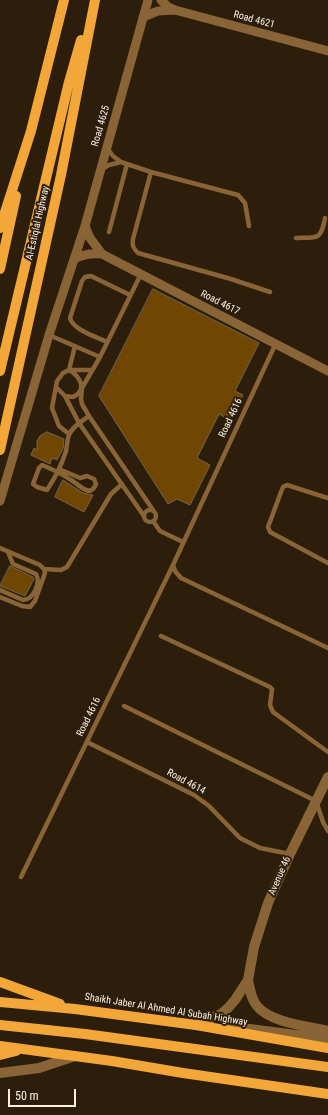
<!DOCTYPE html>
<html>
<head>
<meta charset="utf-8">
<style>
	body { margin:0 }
	#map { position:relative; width:328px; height:1115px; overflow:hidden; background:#2c1e0b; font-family:"Roboto Condensed",sans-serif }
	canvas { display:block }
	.scale { position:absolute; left:8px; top:1089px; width:68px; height:18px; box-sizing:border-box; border:2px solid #fbf1e5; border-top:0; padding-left:5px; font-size:12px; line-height:14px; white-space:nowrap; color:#fbf1e5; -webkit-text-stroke:3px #2c1e0b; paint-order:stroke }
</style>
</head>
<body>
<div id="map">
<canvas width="328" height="1115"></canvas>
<div class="scale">50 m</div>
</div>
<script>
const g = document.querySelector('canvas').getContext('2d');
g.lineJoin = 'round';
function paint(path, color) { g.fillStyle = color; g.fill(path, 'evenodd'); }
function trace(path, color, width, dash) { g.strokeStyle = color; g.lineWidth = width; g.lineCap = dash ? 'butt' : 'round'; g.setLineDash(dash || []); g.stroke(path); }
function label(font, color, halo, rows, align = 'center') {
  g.font = font + ' "Roboto Condensed",sans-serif'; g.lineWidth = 4; g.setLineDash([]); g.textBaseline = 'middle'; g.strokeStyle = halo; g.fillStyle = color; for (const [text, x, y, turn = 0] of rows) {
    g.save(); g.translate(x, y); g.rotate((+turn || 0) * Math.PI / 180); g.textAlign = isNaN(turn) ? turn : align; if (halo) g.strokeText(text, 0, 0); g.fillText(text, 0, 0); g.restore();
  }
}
const building = new Path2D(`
	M153,289L259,343L235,391L243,395L230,420L219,414L197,458L210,465L190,505L177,499L168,504L99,396Z
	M47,432L64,439L63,449L57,460L52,458L50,464L31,455L34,448L37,450V441L40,436Z
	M63,480L83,493L93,495L84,512L55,497Z
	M10,566L33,577L34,579L25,596L0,586Z`);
paint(building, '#704702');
trace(building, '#75644f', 1);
trace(new Path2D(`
	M107,148L113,156L121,162L151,172L238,195L245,203L249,226
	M102,169L109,165L121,162
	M151,172L133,239C132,245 133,248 138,253L231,279L270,292
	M109,232L127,164
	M296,238C317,237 321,241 325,218
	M141,274L100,357L82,388L81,399L82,404L89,416L153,510
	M49,335L100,357
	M107,342C97,337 73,330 70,318L82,281L85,277L91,276L130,295
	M276,343L173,565L175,571L181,578L328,648
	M57,388L65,396L79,423L144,516
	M65,396L73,397C88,390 80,376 69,370L75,346
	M69,434L59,426L52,408L57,381L63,373L69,370H92
	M59,469L80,478L87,476L94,479L96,484L94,488L90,491C82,490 78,484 71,480C62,474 52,469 42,465L39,468L33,484L37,487L47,490C55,478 62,464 66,451C67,446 67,440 69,435C72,427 82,421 89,416
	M328,498L287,485L283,487L281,492L268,527L270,532L328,563
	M144 516a6 6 0 1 1 12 0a6 6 0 1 1-12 0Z
	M153,521L160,531L183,542
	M0,548L40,565L44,569L45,573L35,601L30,607L22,606L0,597
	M44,569L61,570L67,567L111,494L122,484
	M0,590L23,600C33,600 41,583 36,574L13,564L8,552
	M161,636L270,687L272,689L270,705L273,712L328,752
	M124,706L316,801L323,822L328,831
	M87,742L194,795L209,806L240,838L260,848L290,854
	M21,877L173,565`), '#896436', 4.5);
trace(new Path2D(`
	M161,0L168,7L175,10L328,51
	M143,17L158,11L175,10
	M85,226L90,238L102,254
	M74,259C83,254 92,253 102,254L328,371
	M0,501L49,335L85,226L148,0`), '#896436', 9);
trace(new Path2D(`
	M248,980C250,989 251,999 257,1006C271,1023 307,1026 328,1031
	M196,1025L221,1014L228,1008L235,1000L248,980L254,947L268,903L290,854L328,777
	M221,1029L234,1027L328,1039
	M0,1073L39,1068L75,1056`), '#896436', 10);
trace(new Path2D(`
	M0,228L31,131L64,0
	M0,269L16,196
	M0,371L69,82L81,40
	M0,450L61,175L95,0
	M0,982L60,1004
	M0,1002L75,1009L196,1025L328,1048
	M0,1025L85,1034L328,1067
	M0,1046L112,1061L183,1073L328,1094
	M0,1055L16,1051`), '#f4a739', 10);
label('10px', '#fbf1e5', '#2c1e0b', [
	["Road 4621",254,20,15],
	["Road 4625",101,126,-74],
	["Al-Estiqlal Highway",38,223,-77],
	["Road 4617",220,303,27],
	["Road 4616",231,418,-65],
	["Road 4616",89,717,-64],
	["Road 4614",186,782,28],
	["Avenue 46",280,876,-66],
	["Shaikh Jaber Al Ahmed Al Subah Highway",166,1010,9]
]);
</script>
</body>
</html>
